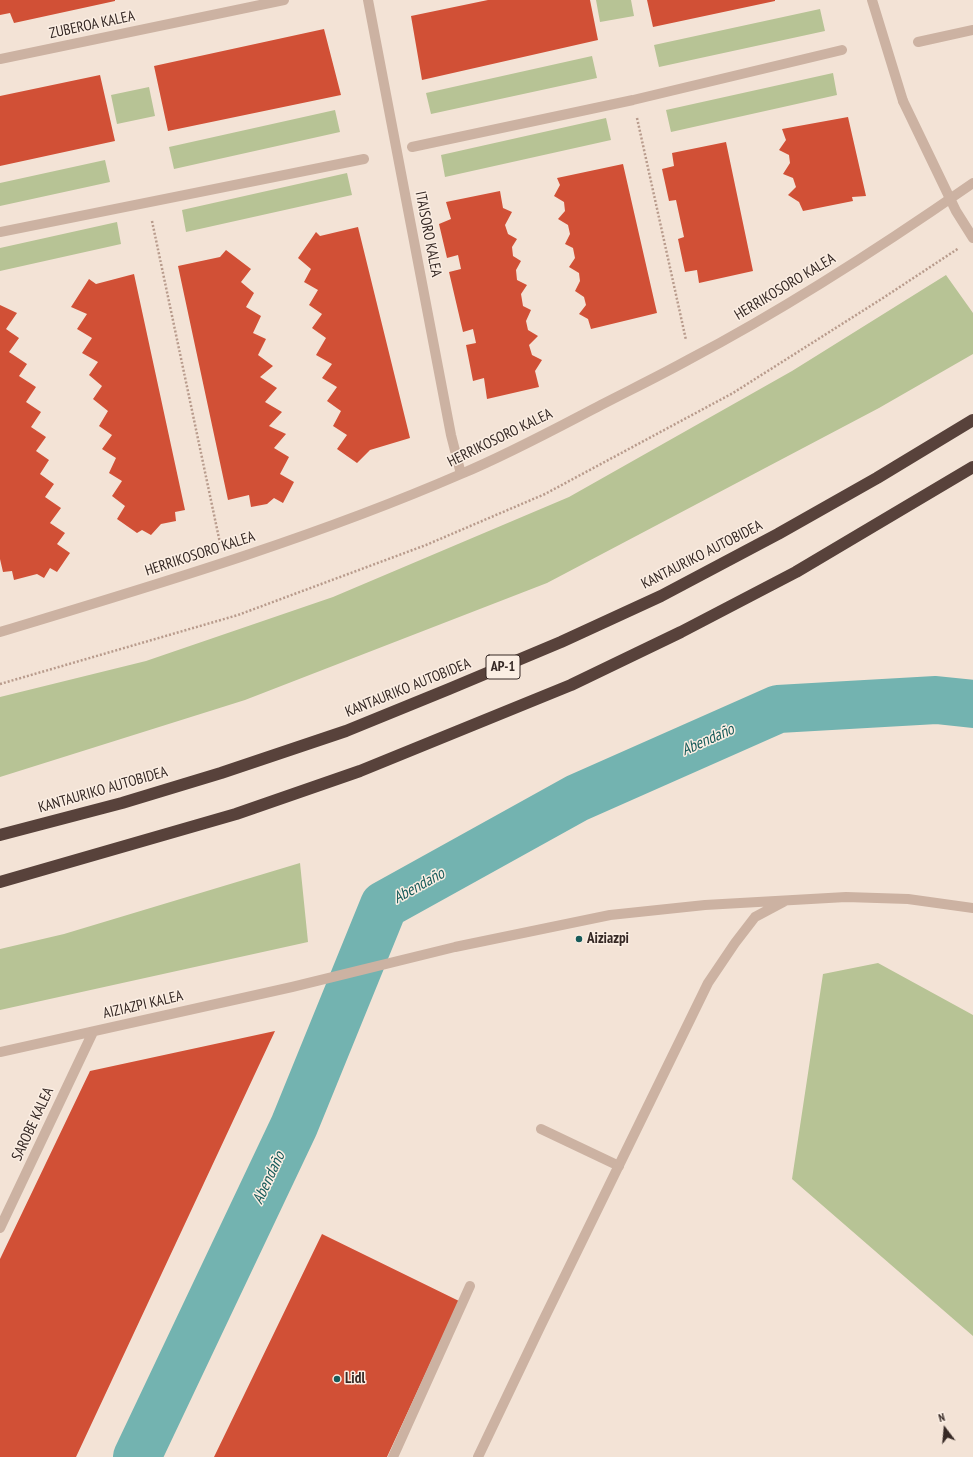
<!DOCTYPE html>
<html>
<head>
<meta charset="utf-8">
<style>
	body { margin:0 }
	#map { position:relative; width:973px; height:1457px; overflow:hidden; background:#f3e3d6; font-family:"PT Sans Narrow",sans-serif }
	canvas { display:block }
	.north { position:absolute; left:925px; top:1409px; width:40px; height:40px; -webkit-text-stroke:3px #fbeee3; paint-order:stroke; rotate:344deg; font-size:11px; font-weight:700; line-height:16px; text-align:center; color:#362925 }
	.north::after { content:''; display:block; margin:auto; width:14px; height:18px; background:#362925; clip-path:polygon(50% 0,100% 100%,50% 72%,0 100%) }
</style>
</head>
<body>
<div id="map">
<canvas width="973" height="1457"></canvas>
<div class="north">N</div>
</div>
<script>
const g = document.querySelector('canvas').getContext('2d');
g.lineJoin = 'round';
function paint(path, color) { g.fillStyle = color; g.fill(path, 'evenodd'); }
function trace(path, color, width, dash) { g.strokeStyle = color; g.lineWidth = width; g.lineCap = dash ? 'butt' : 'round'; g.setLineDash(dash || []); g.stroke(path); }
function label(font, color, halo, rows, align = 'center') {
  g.font = font + ' "PT Sans Narrow",sans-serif'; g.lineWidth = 3; g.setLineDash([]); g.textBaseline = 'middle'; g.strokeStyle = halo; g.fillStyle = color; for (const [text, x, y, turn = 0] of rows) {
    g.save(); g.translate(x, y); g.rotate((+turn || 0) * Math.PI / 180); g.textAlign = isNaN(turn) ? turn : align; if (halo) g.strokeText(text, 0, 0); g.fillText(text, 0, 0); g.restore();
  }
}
paint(new Path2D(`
	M596,0H631L634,16L600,22Z
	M820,9L825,31L659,67L654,45Z
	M592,56L597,78L431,114L426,93Z
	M833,73L837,95L671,132L666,110Z
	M149,87L155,116L117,124L111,95Z
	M335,110L340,132L174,169L169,147Z
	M606,118L611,140L445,177L441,155Z
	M105,160L110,182L0,206V183Z
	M347,173L352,195L186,232L182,210Z
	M117,222L121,244L0,271V248Z
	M946,275L973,313V354L879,408L547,583L245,700L0,777V697L146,661L333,597L569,497L792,371Z
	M300,863L308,942L0,1010V949L64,934Z
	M878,963L973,1015V1336L792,1179L823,974Z`), '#b7c395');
trace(new Path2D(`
	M137,1457L294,1126L384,905L577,798L778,709L936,700L973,704`), '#73b3b0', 48);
paint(new Path2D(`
	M0,0H115V1L14,23L10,13L0,15Z
	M488,0H590L598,40L422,80L411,16Z
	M647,0H775V1L653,27Z
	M324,29L341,95L168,131L154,66Z
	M100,75L115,141L0,166V96Z
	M848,117L866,196L852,197L853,201L803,211L799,202L788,195L796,187L793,178L783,174L790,163L789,155L779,150L786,140L782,129Z
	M726,142L753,271L699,283L697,270L685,272L678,239L684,237L676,200L669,201L662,169L674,166L672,153Z
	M623,164L657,313L591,329L588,319L579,314L586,305L584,297L575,291L580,281L579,273L569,267L575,258L573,248L565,244L570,234L568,225L558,219L565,211L564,202L554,196L560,185L557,178Z
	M500,191L503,208L512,212L505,225L508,234L517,239L512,247L513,256L521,261L516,270L517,280L527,285L521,294L523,306L531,310L526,321L528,330L538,336L529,345L532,355L542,360L535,371L539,387L487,399L484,378L473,381L466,345L476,343L473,329L463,332L449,272L461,269L458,255L447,258L439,224L451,219L446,202Z
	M358,227L410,438L370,450L357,463L337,449L347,435L333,426L341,411L327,401L337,387L322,378L332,364L316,355L326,338L312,328L322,314L309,305L318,290L304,282L311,269L298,258L316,232L320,236Z
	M226,250L251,269L241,282L254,293L246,307L261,316L253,333L266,339L258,355L273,366L260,377L277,388L265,402L282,412L269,426L286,434L274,448L289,457L280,474L294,482L283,503L274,498L267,504L251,507L249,495L228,500L178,266L220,257Z
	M134,274L185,510L175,512L176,521L161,524L151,535L142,530L137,533L117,519L125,506L112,496L122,481L109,473L116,458L102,449L112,435L99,426L108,411L93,399L102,386L89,375L98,362L82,353L92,338L77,329L87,314L71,307L89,279L96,284Z
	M0,305L17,313L6,329L19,338L9,352L27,364L19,376L36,387L26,402L41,412L31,427L46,437L36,451L49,460L40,474L54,484L45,497L61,508L50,523L65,533L57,544L70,553L57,572L50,568L44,578L37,574L14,580L12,571L3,572L0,559Z
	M275,1031L76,1457H0V1259L90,1071Z
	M322,1234L459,1301L387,1457H214Z`), '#d15036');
trace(new Path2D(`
	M637,118L686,340
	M152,221L220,543
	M0,684L238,615L426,545L545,494L733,393L883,298L959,248`), '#b89b8c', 2.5, [2, 2]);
trace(new Path2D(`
	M541,1129L619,1166
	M393,1457L470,1286`), '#ccb2a2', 10);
trace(new Path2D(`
	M918,42L973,30
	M412,147L633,100L842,50
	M0,232L364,159`), '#ccb2a2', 10);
trace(new Path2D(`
	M368,0L451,435L461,474
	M872,0L903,101
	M0,59L284,0
	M0,632C155,585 311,539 461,474C509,454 555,429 601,405C630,390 659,376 688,360C787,308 881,247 973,183
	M0,1052L292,987L455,947L610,915L705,905L846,897L908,899L973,908
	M0,1228L93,1032
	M478,1457L541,1325L708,983L735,943L755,917L785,901`), '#ccb2a2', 10);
trace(new Path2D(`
	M0,835L122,803L221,773L346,731L449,689L561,642L661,596L778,534L877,478L973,420
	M0,882L236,814L360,771L571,685L681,632L796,572L973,467`), '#58423b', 12);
trace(new Path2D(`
	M903,101L956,211L973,238`), '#ccb2a2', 10);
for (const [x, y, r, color] of [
	[579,939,4,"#175b5a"],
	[337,1379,4,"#175b5a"]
]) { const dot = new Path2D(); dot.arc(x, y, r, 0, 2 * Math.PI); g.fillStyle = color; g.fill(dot); trace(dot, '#fbeee3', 1.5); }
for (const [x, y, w] of [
	[503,667,34]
]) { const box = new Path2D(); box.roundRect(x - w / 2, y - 12, w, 24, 3); g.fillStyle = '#fbeee3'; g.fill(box); trace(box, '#362925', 1); }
label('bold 14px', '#362925', null, [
	["AP-1",503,667]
]);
label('15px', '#362925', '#fbeee3', [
	["ZUBEROA KALEA",92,25,-12],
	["ITAISORO KALEA",428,234,79],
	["HERRIKOSORO KALEA",785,287,-31],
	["HERRIKOSORO KALEA",500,438,-26],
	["HERRIKOSORO KALEA",200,554,-18],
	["KANTAURIKO AUTOBIDEA",702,555,-27],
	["KANTAURIKO AUTOBIDEA",408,688,-22],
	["KANTAURIKO AUTOBIDEA",103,790,-16],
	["AIZIAZPI KALEA",143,1005,-13],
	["SAROBE KALEA",33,1124,-65]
]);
label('bold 15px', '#362925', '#fbeee3', [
	["Aiziazpi",587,939],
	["Lidl",345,1379]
], 'left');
label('italic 16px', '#175b5a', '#fbeee3', [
	["Abendaño",708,740,-24],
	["Abendaño",419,886,-29],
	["Abendaño",269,1178,-65]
]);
</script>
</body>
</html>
